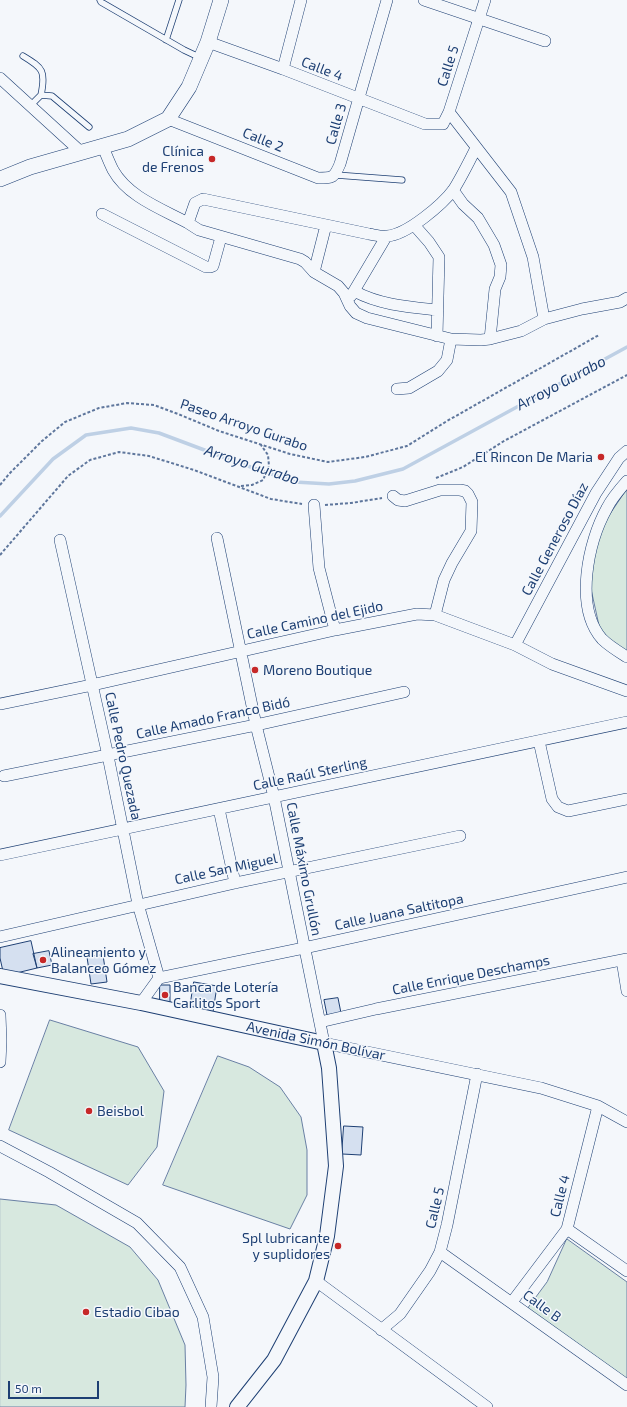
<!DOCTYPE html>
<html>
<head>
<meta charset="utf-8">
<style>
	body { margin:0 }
	#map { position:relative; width:627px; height:1407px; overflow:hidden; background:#f4f7fb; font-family:"Exo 2",sans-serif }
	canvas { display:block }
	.scale { position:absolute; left:8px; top:1381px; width:91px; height:18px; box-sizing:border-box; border:2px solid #1d3f73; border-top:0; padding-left:5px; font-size:12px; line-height:14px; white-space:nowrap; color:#1d3f73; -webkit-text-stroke:3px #f4f7fb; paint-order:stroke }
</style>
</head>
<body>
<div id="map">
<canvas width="627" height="1407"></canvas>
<div class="scale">50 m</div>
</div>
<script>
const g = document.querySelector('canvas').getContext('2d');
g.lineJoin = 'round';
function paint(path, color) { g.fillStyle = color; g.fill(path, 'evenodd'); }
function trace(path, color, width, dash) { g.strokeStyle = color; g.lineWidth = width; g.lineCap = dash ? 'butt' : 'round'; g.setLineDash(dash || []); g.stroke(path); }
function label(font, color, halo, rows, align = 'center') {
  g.font = font + ' "Exo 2",sans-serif'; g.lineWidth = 3; g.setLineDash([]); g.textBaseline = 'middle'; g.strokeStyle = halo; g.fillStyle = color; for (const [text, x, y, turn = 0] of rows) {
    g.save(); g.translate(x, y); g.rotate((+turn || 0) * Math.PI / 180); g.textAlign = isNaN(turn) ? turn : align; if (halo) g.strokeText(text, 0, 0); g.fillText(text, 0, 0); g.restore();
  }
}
const green = new Path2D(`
	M627,489V653L602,639L587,571L594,538Z
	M50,1020L138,1047L164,1091L157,1147L128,1185L9,1130Z
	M218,1056L249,1067L280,1087L301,1117L307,1150V1195L290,1229L163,1185Z
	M0,1199L56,1205L130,1247L158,1280L185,1345L186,1385L185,1407H0Z
	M567,1239L627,1282V1382L527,1309L547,1282Z`);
paint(green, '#d7e8df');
trace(green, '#687fa3', 1);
trace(new Path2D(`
	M0,516L53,459L86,435L131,428L159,433L239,463L295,482L329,484L355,481L403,469L627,347`), '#bed0e5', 3.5);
const building = new Path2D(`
	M31,941L37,968L4,976L0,958V948Z
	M49,951L52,965L37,968L33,954Z
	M103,955L107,982L91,984L87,957Z
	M194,982L217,986L213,1012L190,1008Z
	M160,985H170V1005H160Z
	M338,998L341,1013L327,1015L324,1000Z
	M344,1126L363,1127L361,1155L342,1154Z`);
paint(building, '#d5e0f0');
trace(building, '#1d3f73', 1);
const service = new Path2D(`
	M100,0L101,2L184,50L201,58
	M166,40L179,0
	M23,56C43,68 46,71 41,95
	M31,105L41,95L52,96L89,127
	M336,175L402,180`);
const minor = new Path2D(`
	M424,0L545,41
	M208,42L283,69L425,124H443L449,112L485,0
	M283,69L301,0
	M0,78L81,152
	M449,112L511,192L533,257L544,319
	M168,119L318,178C333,178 334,178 340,164L387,0
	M103,147C106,154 109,162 113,170C128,197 162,209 188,223
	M476,148C469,162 462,176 454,189C443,204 407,235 387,236C382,237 375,235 369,234L203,199L195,203L188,223L199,230L300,259L305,262L314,272L338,286L344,293L350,306L356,313L367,318L451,339L481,340L490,339L521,331L544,319L582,309L620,302L627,298
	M453,190L463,204L478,218L494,245L501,265L500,277L495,289L490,339
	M102,214L206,267H210L213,266L221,237
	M414,225L429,242L439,257L437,336
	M314,272L326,225
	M354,291C380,305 408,307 438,310
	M351,296L386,237
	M397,389L409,388L438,371L447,360L451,339
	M627,481C619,490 612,498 607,508C588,542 574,607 602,639C609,646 619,652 627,657
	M393,496L398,500L405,501L440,490H460L465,491L468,494L472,502L471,531L452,563L444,580L435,615
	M314,505L319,568L335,630
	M217,538L256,725L274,797L324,1043L541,1088L598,1106L627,1122
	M60,540L108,756L138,904L159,978
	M515,645L596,493L619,458L627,451
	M0,704L92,685L335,630L417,614L435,615L515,645L552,664L627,691
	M539,741L552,799L558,807L568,811L627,799
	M4,776L256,725L404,692
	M219,809L235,883
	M0,855L627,722
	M0,937L235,883L460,836
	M622,960L627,991
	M141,1003L159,978L304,948L627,877
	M0,1015L1,1041L0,1062
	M320,1022L376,1009L627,959
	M0,1146L49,1172L137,1223L180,1267L203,1317L213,1377L211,1407
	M567,1229L627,1271
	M440,1252L627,1385
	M316,1281L487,1407
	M512,1302L567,1229L598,1106
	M381,1330L400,1314L430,1271L440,1252L447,1225L477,1074`);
const tertiary = new Path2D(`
	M0,976L141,1003L324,1043L329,1068L336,1166L327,1236L316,1281L274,1360L237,1407`);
const secondary = new Path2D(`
	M0,179L30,167L128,139L168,119L189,87L208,42L221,0`);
trace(service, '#1d3f73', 7);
trace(minor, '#1d3f73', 12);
trace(tertiary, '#1d3f73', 16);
trace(secondary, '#1d3f73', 16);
trace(new Path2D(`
	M436,478L463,467L504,441L627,375
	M0,485L9,474L42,441L65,422L99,408L127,403L154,405L178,414L219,431L290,454L328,462L365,457L407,446L447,421L599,335
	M241,486L252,485L263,480L269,466L268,455L261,445
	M325,505L351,503L382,498
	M0,555L68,476L90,460L119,452L149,456L194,470L271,499L302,504`), '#5e769c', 2, [3, 2]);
trace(service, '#f4f7fb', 5.5);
trace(minor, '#f4f7fb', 11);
trace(tertiary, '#f4f7fb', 14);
trace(secondary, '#f4f7fb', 15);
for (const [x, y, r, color] of [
	[212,159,4,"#c62828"],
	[601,457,4,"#c62828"],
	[255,670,4,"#c62828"],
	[43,960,4,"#c62828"],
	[165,995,4,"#c62828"],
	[89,1111,4,"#c62828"],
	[338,1246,4,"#c62828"],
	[86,1312,4,"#c62828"]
]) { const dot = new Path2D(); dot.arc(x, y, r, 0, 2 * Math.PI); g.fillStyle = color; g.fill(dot); trace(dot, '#f4f7fb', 1.5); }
label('14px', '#1d3f73', '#f4f7fb', [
	["Calle 5",448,66,-72],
	["Calle 4",322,69,21],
	["Calle 3",336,124,-74],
	["Calle 2",263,140,22],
	["Paseo Arroyo Gurabo",244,425,19],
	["Calle Generoso Díaz",555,539,-62],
	["Calle Camino del Ejido",315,620,-12],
	["Calle Amado Franco Bidó",213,718,-12],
	["Calle Pedro Quezada",123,756,78],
	["Calle Raúl Sterling",310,774,-12],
	["Calle San Miguel",226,869,-12],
	["Calle Máximo Grullón",304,869,79],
	["Calle Juana Saltitopa",399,912,-12],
	["Calle Enrique Deschamps",471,975,-11],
	["Avenida Simón Bolívar",316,1041,12],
	["Calle 4",560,1196,-76],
	["Calle 5",435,1208,-77],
	["Calle B",542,1306,36]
]);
label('14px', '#1d3f73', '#f4f7fb', [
	["Clínica",204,151,"right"],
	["de Frenos",204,167,"right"],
	["El Rincon De Maria",593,457,"right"],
	["Moreno Boutique",263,670],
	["Alineamiento y",51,952],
	["Balanceo Gómez",51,968],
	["Banca de Lotería",173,987],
	["Carlitos Sport",173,1003],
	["Beisbol",97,1111],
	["Spl lubricante",330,1238,"right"],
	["y suplidores",330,1254,"right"],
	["Estadio Cibao",94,1312]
], 'left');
label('italic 15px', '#1d3f73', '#f4f7fb', [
	["Arroyo Gurabo",561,383,-28],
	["Arroyo Gurabo",252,465,18]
]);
</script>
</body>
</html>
